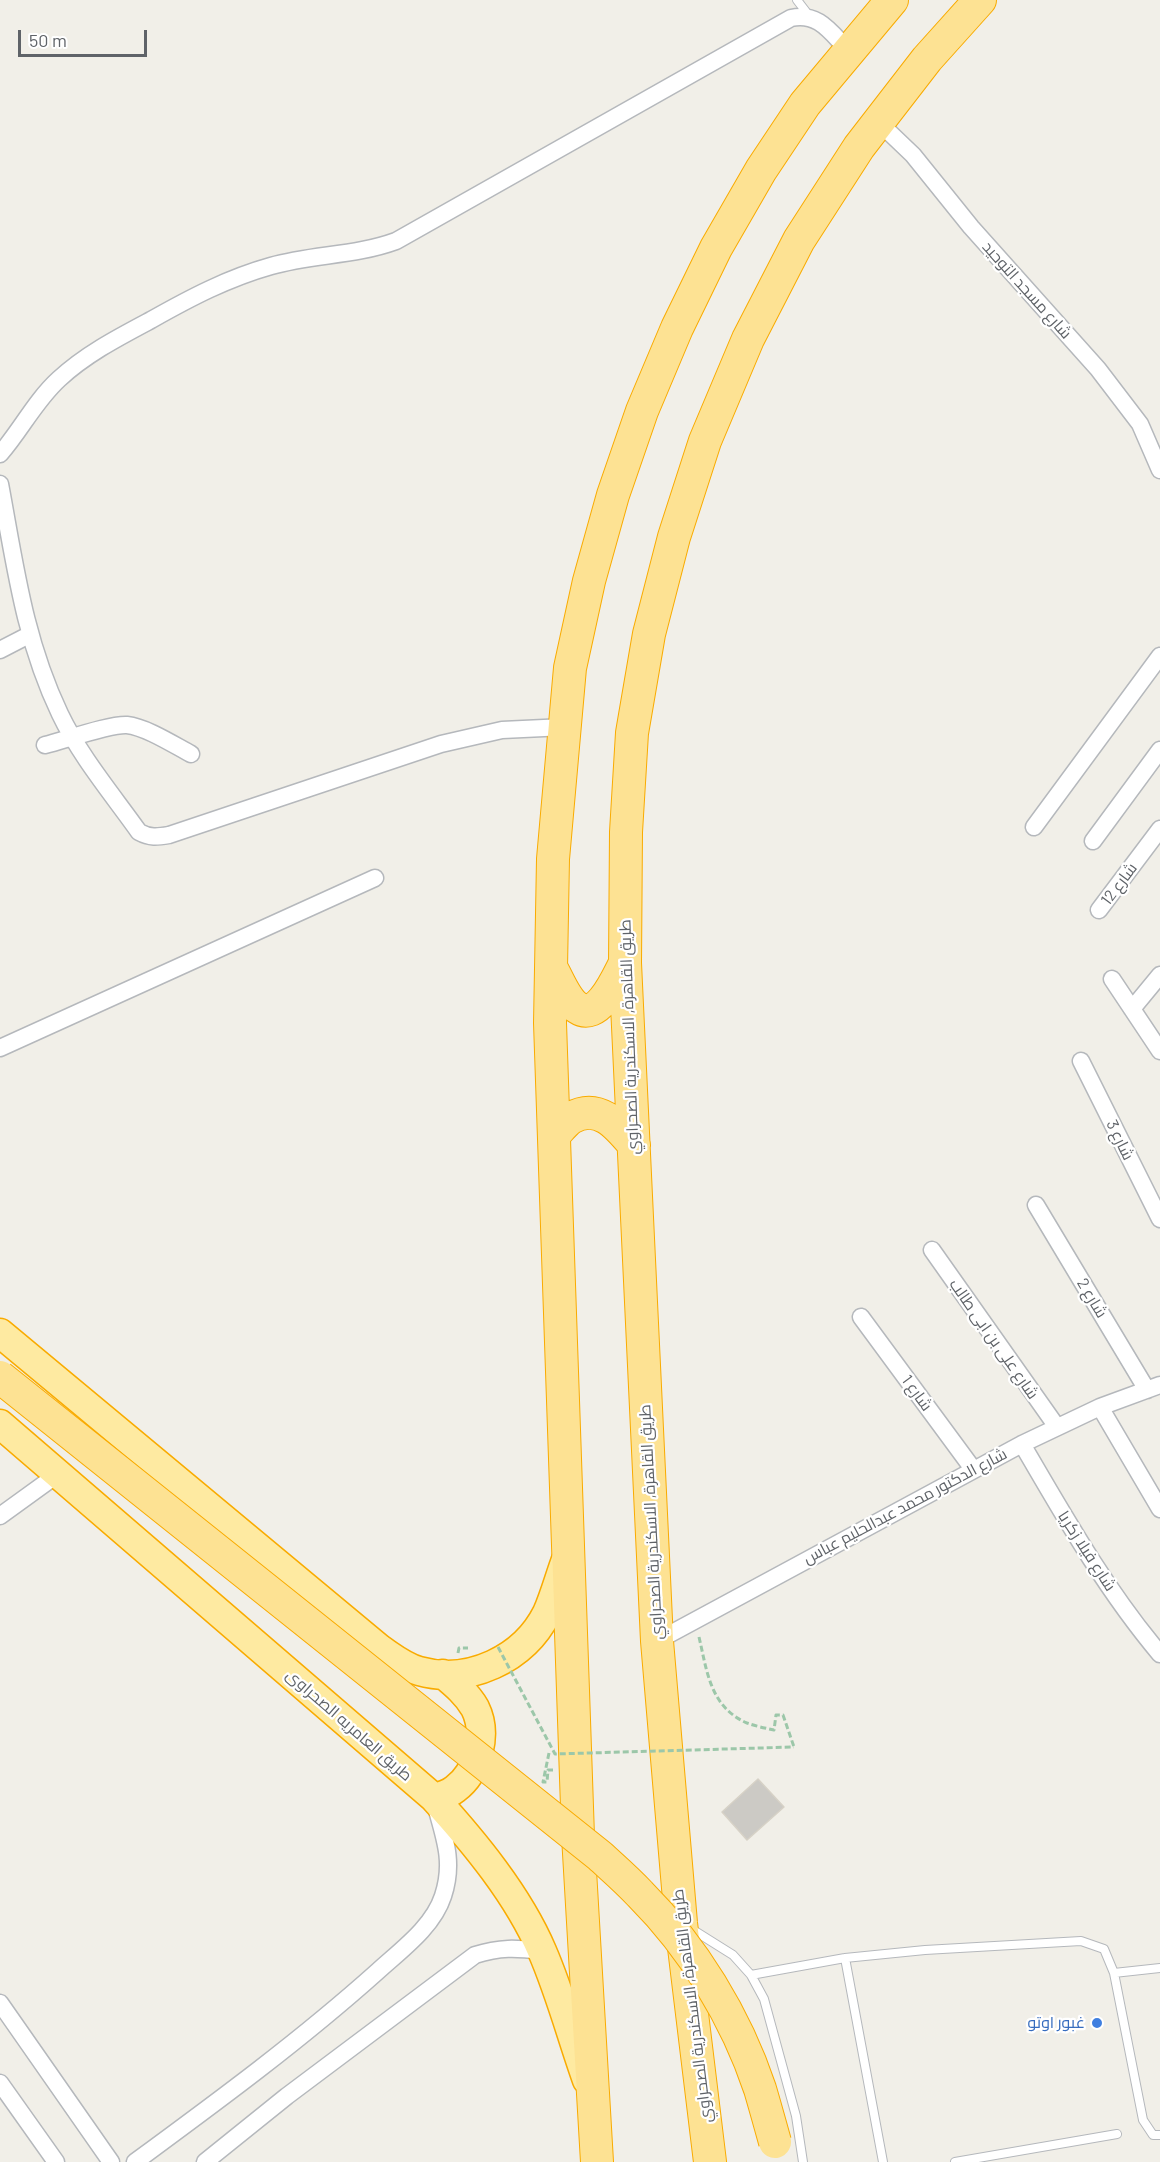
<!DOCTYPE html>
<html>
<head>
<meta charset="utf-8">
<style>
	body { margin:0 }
	#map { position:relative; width:1160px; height:2162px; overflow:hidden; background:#f1efe8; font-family:Barlow,sans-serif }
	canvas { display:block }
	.scale { position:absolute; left:18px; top:30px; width:129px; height:27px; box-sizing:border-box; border:3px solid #5f6368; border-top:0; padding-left:8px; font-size:18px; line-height:21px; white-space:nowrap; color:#5f6368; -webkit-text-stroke:4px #fff; paint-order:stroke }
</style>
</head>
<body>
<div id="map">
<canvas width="1160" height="2162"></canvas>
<div class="scale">50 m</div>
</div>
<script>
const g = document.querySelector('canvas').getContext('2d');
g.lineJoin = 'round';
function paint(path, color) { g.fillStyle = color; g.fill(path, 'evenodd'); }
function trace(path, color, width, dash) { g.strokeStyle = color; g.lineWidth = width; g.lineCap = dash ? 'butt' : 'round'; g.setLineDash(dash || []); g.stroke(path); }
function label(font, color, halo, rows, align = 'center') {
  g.font = font + ' Barlow,Cairo,sans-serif'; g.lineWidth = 4.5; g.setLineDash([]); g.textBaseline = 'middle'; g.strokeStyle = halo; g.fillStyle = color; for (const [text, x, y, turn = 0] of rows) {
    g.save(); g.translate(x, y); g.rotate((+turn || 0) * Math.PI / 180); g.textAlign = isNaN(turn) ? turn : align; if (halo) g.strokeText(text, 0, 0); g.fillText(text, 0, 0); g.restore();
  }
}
const building = new Path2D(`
	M758,1779L784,1807L747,1840L722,1812Z`);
paint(building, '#cccac5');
trace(building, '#d6d1c6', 1.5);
const service = new Path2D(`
	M797,0L810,17
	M690,1928L733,1955L751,1975L764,1999L796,2116L803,2162
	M845,1958L883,2162
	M1114,1973L1160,1968
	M751,1975L845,1958L925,1950L1081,1941L1104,1949L1114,1973L1143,2120L1153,2135H1160
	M955,2162L1117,2134`);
const minor = new Path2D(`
	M876,125L890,133L913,155L971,227L1098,369L1140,424L1160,470
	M0,454C21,430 35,401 59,379C86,354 119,337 151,320C190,298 228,278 271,266C313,254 355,256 396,241L791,18C819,12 831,33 849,51
	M0,484C15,564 24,639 60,714C80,756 112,794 139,832C150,838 157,837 169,835L441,744L502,730L565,727
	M0,650L29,635
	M45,745C65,740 110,724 127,725C146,727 174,745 191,754
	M1034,827L1160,656
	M1093,841L1160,750
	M1099,910L1160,829
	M1112,979L1160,1051
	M1132,1009L1160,975
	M0,1048L375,878
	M1081,1061L1160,1219
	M1036,1205L1147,1390
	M932,1250L1057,1427
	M861,1317L973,1469
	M1100,1407L1160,1509
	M1022,1444C1064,1516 1106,1590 1160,1654
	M0,1516L58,1474
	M657,1641L1022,1444L1100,1407L1160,1385
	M0,2003L111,2162
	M0,2083L56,2162
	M135,2162C218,2101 301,2040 378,1971C401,1950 433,1927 443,1896C454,1863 445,1839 436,1807
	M205,2162L287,2096L475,1955C500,1947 516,1948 542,1951`);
const trunk = new Path2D(`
	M0,1333L380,1649C392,1657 404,1667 419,1671C469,1685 524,1659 547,1613C555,1595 560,1575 567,1557
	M0,1424L434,1798C474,1842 518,1895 542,1951C560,1992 572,2038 587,2080
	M434,1798C442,1796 449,1794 455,1789C478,1772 488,1734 475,1708C467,1694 455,1684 443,1674`);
const motorway = new Path2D(`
	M552,969C559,981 566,1001 578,1008C599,1022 618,976 625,963
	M554,1135C559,1130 565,1122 571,1118C599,1102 618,1126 634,1145
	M597,2162L578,1836L550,1023L553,859L570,668L589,581L613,495L642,411L677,328L716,248L761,170L805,104L892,0
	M710,2162L681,1923L657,1641L625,963L626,832L632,733L649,634L674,537L705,441L748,339L799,240L859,147L927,59L980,0`);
trace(service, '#b5b8bc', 10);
trace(minor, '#b5b8bc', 19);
trace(trunk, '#f9ab00', 31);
trace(motorway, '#f9ab00', 34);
trace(new Path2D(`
	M699,1637C707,1671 710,1707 747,1723C755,1726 765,1728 774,1730L776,1715H783L794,1747
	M458,1653L459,1648H468
	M549,1753L543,1782H547L548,1770H553`), '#9cc7a9', 3, [6, 3]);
trace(service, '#fff', 8);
trace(minor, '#fff', 16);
trace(trunk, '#feeaa1', 28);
trace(motorway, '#fde293', 32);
const motorwayBridge = new Path2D(`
	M0,1377L600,1856C613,1868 627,1880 640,1894C693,1947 736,2017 760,2089C765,2106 770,2124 775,2142`);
trace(motorwayBridge, '#f9ab00', 34, []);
trace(new Path2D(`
	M498,1647L555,1754L794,1747`), '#9cc7a9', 3, [6, 3]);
trace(motorwayBridge, '#fde293', 32);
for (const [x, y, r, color] of [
	[1097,2023,6,"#3f7fe0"]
]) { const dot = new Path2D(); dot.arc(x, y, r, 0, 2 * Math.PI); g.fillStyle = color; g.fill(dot); trace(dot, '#fff', 2); }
label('16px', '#5f6368', '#fff', [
	["شارع مسجد التوحيد",1027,290,48],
	["شارع 12",1119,884,-53],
	["طريق القاهرة, الاسكندرية الصحراوي",629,1037,-92],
	["شارع 3",1120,1140,64],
	["شارع 2",1092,1298,59],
	["شارع على بن ابى طالب",994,1339,55],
	["شارع 1",917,1393,54],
	["شارع الدكتور محمد عبدالحليم عباس",905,1506,-28],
	["طريق القاهرة, الاسكندرية الصحراوي",651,1522,-93],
	["شارع فيلا زكريا",1087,1551,57],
	["طريق العامريه الصحراوى",349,1725,41],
	["طريق القاهرة, الاسكندرية الصحراوي",692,2006,-97]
]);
label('16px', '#366cbe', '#fff', [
	["غبور اوتو",1085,2023]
], 'right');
</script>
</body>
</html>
